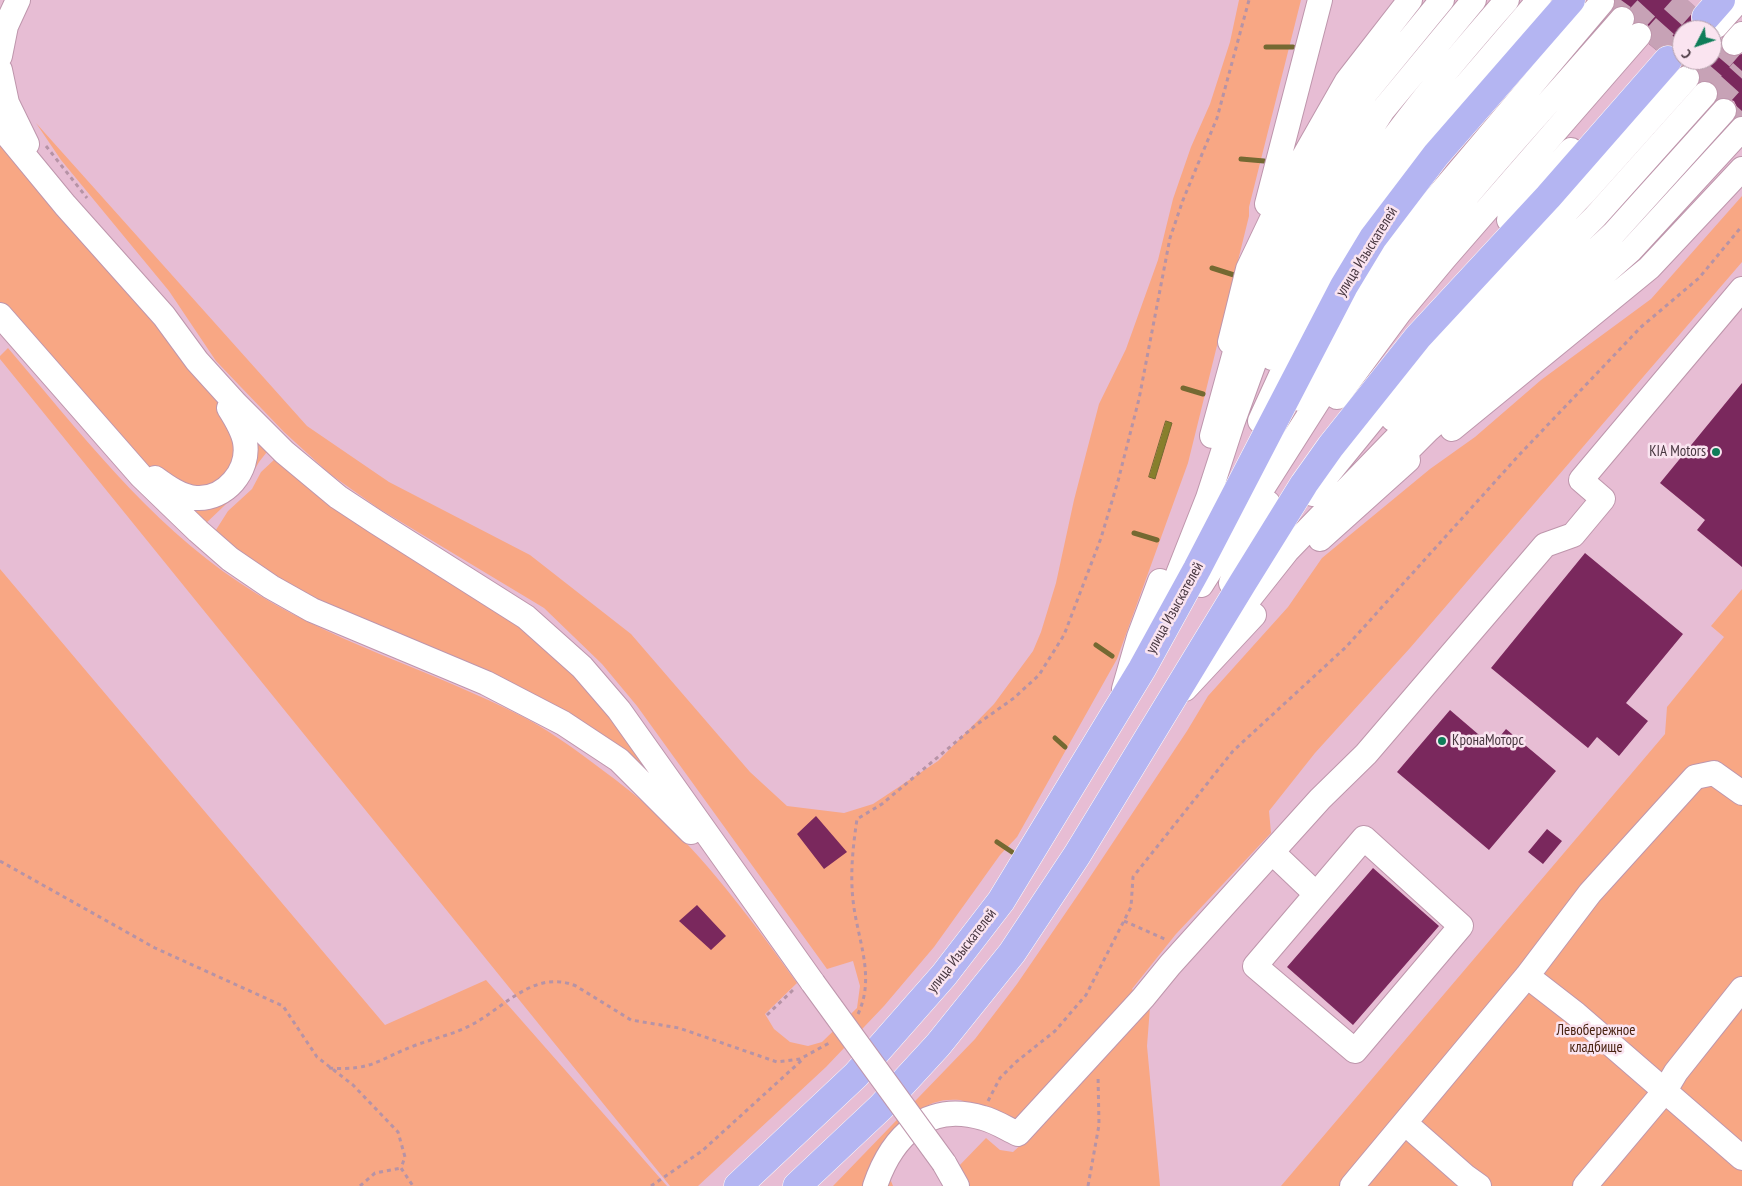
<!DOCTYPE html>
<html>
<head>
<meta charset="utf-8">
<style>
	body { margin:0 }
	#map { position:relative; width:1742px; height:1186px; overflow:hidden; background:#e7bdd4; font-family:"PT Sans Narrow",sans-serif }
	canvas { display:block }
	.north { position:absolute; left:1672px; top:20px; width:50px; height:50px; box-sizing:border-box; background:#fae4f0; border:1px solid #b39faa; border-radius:50%; rotate:229deg; font-size:14px; font-weight:700; line-height:20px; text-align:center; color:#483740 }
	.north::after { content:''; display:block; margin:auto; width:18px; height:22px; background:#0f7d59; clip-path:polygon(50% 0,100% 100%,50% 72%,0 100%) }
</style>
</head>
<body>
<div id="map">
<canvas width="1742" height="1186"></canvas>
<div class="north">С</div>
</div>
<script>
const g = document.querySelector('canvas').getContext('2d');
g.lineJoin = 'round';
function paint(path, color) { g.fillStyle = color; g.fill(path, 'evenodd'); }
function trace(path, color, width, dash) { g.strokeStyle = color; g.lineWidth = width; g.lineCap = dash ? 'butt' : 'round'; g.setLineDash(dash || []); g.stroke(path); }
function label(font, color, halo, rows, align = 'center') {
  g.font = font + ' "PT Sans Narrow",sans-serif'; g.lineWidth = 5; g.setLineDash([]); g.textBaseline = 'middle'; g.strokeStyle = halo; g.fillStyle = color; for (const [text, x, y, turn = 0] of rows) {
    g.save(); g.translate(x, y); g.rotate((+turn || 0) * Math.PI / 180); g.textAlign = isNaN(turn) ? turn : align; if (halo) g.strokeText(text, 0, 0); g.fillText(text, 0, 0); g.restore();
  }
}
paint(new Path2D(`
	M1239,0H1301L1249,207V216L1188,463L1117,659L1017,837L1000,855L934,947L884,1006L826,1067L698,1186H670L0,359V356L8,348C79,431 148,522 240,583C328,642 431,669 525,718C546,729 566,743 585,757C612,777 638,796 662,819C713,867 756,926 797,983L765,1014L774,1029L790,1042L808,1046L822,1042L857,1008L860,986L853,961L827,969L637,706L602,664L544,608L378,508L330,474L284,432L216,361L169,291L61,160L36,123L307,426L389,482L530,555L631,634L750,772L787,806L844,813L873,804L938,761L994,704L1033,651L1041,632L1056,583L1074,500L1099,404L1126,349L1158,260L1173,199L1191,147L1210,104L1230,42Z
	M0,140L119,283L180,351L222,408L237,438L236,470L199,493L149,468L43,354L0,302Z
	M1742,196V262L1410,648L1315,753L1269,811L1271,833L1176,934L1132,989L1150,1007L1147,1046L1160,1186H970L957,1168L986,1138L1000,1150L1013,1152L1024,1142L1019,1121L960,1100C951,1099 941,1100 933,1103C915,1110 880,1145 872,1163L889,1176L893,1186H833L975,1039L1017,984L1084,886L1187,731L1208,696L1288,607L1322,558L1430,469L1475,437L1541,380L1651,299Z
	M253,437L270,448L259,462L246,485L202,527L165,491L206,504Z
	M276,458L308,487L351,520L484,597L578,672L663,790L387,636L281,582L214,533L228,511L252,489L261,472Z
	M0,569L385,1025L486,980L667,1186H0Z
	M1742,589V1186H1281L1665,734L1667,707L1724,637L1711,626Z`), '#f8a784');
const water = new Path2D(`
	M1166,421L1172,423L1155,479L1149,477Z`);
paint(water, '#877f2c');
trace(water, '#746932', 1);
trace(new Path2D(`
	M1266,47H1293
	M1241,159L1264,161
	M1212,268L1234,275
	M1183,388L1203,394
	M1134,533L1157,540
	M1096,645L1112,656
	M1055,738L1065,747
	M997,842L1012,852`), '#746932', 5);
paint(new Path2D(`
	M1615,0H1687L1694,6L1691,13V22L1698,30H1682V54L1678,48L1671,45H1663L1656,50L1649,44L1653,37L1648,25L1642,22H1635V14L1625,6L1614,8Z
	M1721,38V47L1725,54L1732,56L1742,54V116L1736,117L1737,107L1734,101L1726,98L1717,100L1718,90L1714,84L1708,81H1700V73L1696,67L1689,64L1682,65L1683,60H1712V39Z
	M1742,383V567L1697,530L1705,520L1660,483Z
	M1585,553L1683,634L1626,703L1648,721L1619,756L1597,737L1588,748L1491,668Z
	M1450,710L1492,746L1506,729L1556,771L1489,850L1397,772Z
	M816,816L847,852L824,869L797,834Z
	M1547,829L1562,841L1543,864L1528,852Z
	M1373,868L1439,926L1353,1025L1287,967Z
	M697,905L726,936L711,950L679,921Z`), '#7a285d');
trace(new Path2D(`
	M1613,11L1621,0
	M1630,26L1654,0
	M1649,44L1688,0
	M1678,69L1686,60
	M1697,86L1734,43
	M1714,102L1742,71
	M1734,120L1742,111`), '#c7a2b6', 24, [24, 12]);
trace(new Path2D(`
	M1668,60L1682,44`), '#c7a2b6', 28, [28, 14]);
const minor = new Path2D(`
	M1716,26L1739,0
	M1734,43L1742,34
	M0,56L6,26L18,0
	M0,70L7,103L27,144
	M0,126L65,205L164,316L197,361L236,404L284,452L338,497L376,522L526,617L582,667L619,710L813,983
	M1267,204L1320,0
	M1509,220L1571,150
	M0,315L141,476L198,531L230,559L271,587L312,610L486,683L563,723L619,760L691,832
	M1230,342L1248,269L1290,181L1347,81L1410,0
	M1243,347L1267,275L1305,193L1365,94L1442,0
	M1272,358C1291,312 1310,262 1337,220C1386,141 1446,70 1507,0
	M1337,397L1399,313L1444,259L1639,35
	M1300,399L1311,377L1377,271L1410,229L1602,2
	M1393,419L1595,217L1705,94
	M1260,421L1310,312L1350,235L1419,140L1539,0
	M1452,429L1649,268L1742,169
	M1212,436L1241,330
	M1392,466L1428,430L1631,250L1742,129
	M155,478C166,486 181,497 196,498C225,500 250,471 245,442C243,430 236,419 229,408
	M1312,494L1391,397L1585,192L1687,78
	M1320,539L1408,460
	M1231,583L1268,503
	M1201,585L1369,321C1445,214 1536,118 1622,19
	M1165,607L1208,498L1232,424L1281,288L1320,208L1383,110L1474,0
	M1230,623L1287,551L1415,419L1614,233L1724,111
	M1124,689L1139,637L1160,581
	M1185,689L1254,615
	M1364,838L1461,926L1355,1051L1255,966Z
	M1273,853L1316,894
	M1527,976L1576,1014L1742,1158
	M1406,1124L1465,1176L1479,1186
	M944,1163L957,1186
	M875,1186C892,1136 927,1101 983,1118C995,1121 1007,1129 1018,1134L1143,998L1170,965L1320,799L1366,754L1545,545L1573,535L1603,499L1581,480L1742,289
	M1352,1186L1527,976L1590,893L1695,777L1714,773L1742,793
	M1585,1186L1664,1092L1676,1072L1742,989`);
const highway = new Path2D(`
	M1706,17L1721,0
	M738,1186L856,1075L944,975L1001,901L1142,669L1197,569L1344,286L1373,238L1436,155L1571,0
	M797,1186L881,1107L938,1045L1012,953L1077,855L1242,584L1304,484L1331,446L1418,337L1548,197L1668,60`);
trace(minor, '#be96ac', 26);
trace(highway, '#fff', 29);
trace(new Path2D(`
	M46,146L87,198
	M0,861L155,948L283,1006L317,1057L353,1085L398,1132L405,1157L401,1168L413,1186
	M1124,921L1167,940
	M858,1014C876,976 857,939 853,900C850,873 853,846 857,819L882,804L976,725L1014,698L1039,675L1064,635L1101,538L1118,481L1139,399L1170,238L1183,200L1217,118L1249,0
	M767,1015L794,989
	M329,1068C374,1071 378,1059 416,1045C435,1038 455,1034 473,1024C506,1006 535,969 576,986L631,1020L679,1028L777,1062L800,1059L831,1042
	M988,1101L1000,1078L1016,1062L1055,1031L1086,995L1131,907L1133,877L1233,751L1346,647L1520,454L1641,327L1699,278L1742,226
	M360,1186L375,1173L401,1168
	M651,1186L702,1151L802,1060
	M1088,1186L1099,1125L1098,1075`), '#b693a6', 3, [4, 4]);
trace(minor, '#fff', 24);
trace(highway, '#b4b5f2', 28);
const minorBridge = new Path2D(`
	M813,983L944,1163`);
trace(minorBridge, '#be96ac', 26, []);
trace(minorBridge, '#fff', 24);
for (const [x, y, r, color] of [
	[1716,452,5,"#0f7d59"],
	[1442,741,5,"#0f7d59"]
]) { const dot = new Path2D(); dot.arc(x, y, r, 0, 2 * Math.PI); g.fillStyle = color; g.fill(dot); trace(dot, '#fae4f0', 2); }
label('15px', '#483740', '#fae4f0', [
	["улица Изыскателей",1367,252,-58],
	["улица Изыскателей",1175,608,-61],
	["улица Изыскателей",962,951,-52]
]);
label('15px', '#483740', '#fae4f0', [
	["KIA Motors",1706,452],
	["КронаМоторс",1452,741,"left"]
], 'right');
label('15px', '#482311', '#fae4f0', [
	["Левобережное",1596,1031],
	["кладбище",1596,1048]
]);
</script>
</body>
</html>
